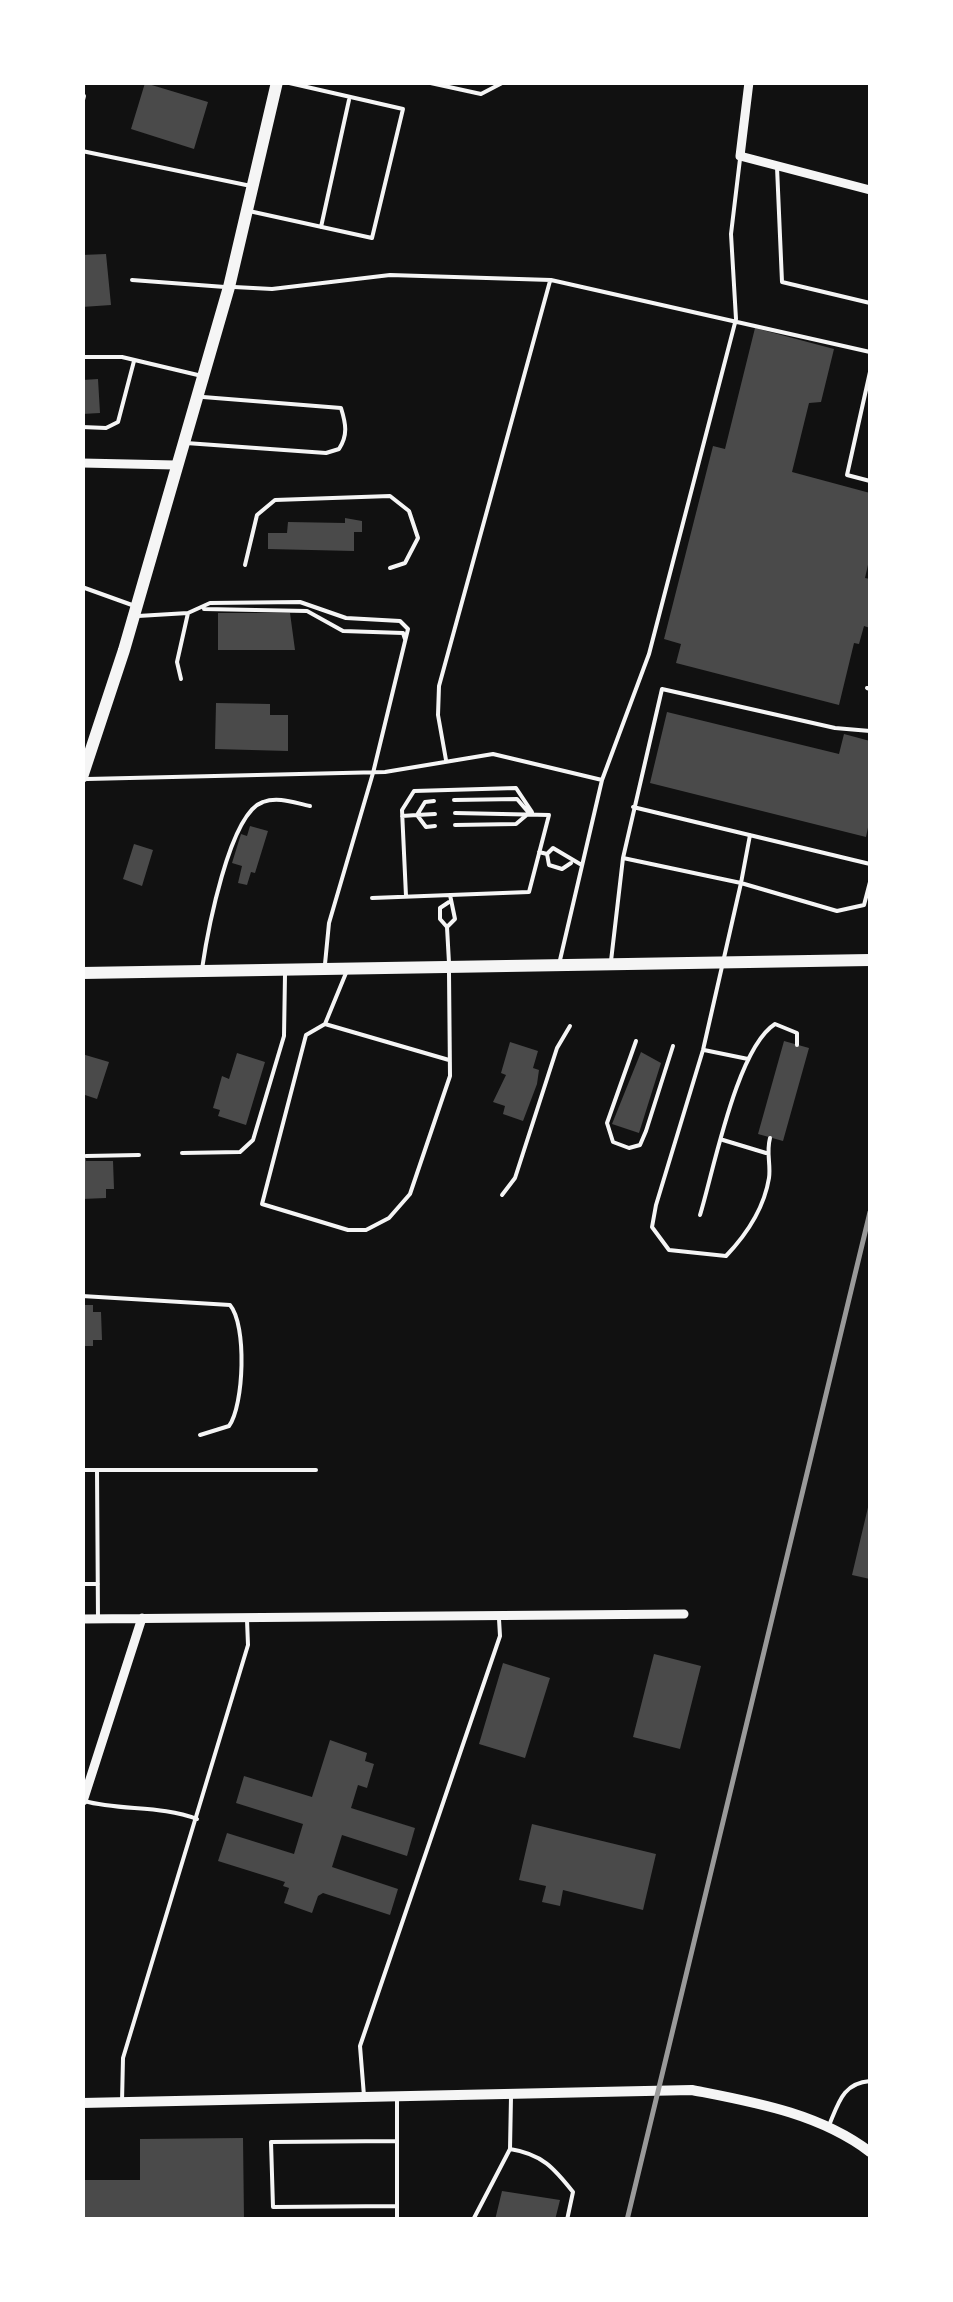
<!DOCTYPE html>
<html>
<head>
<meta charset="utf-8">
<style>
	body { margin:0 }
	#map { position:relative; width:953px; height:2302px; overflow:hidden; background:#111; font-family:"Nunito Sans",sans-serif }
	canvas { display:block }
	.frame { position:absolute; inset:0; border:85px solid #fff; pointer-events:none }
</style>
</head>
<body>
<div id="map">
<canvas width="953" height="2302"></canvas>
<div class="frame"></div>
</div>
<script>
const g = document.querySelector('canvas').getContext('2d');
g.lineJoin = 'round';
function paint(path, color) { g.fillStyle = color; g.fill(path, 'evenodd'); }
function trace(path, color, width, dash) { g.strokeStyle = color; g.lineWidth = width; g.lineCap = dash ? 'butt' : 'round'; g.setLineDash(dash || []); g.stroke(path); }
paint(new Path2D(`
	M145,83L208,102L194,149L131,129Z
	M106,254L111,305L82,307V255Z
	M755,328L834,349L821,402L809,403L792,472L870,493V556L865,578L870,579V628L864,626L859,644L854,643L839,705L676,663L681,644L664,639L713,446L725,449Z
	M98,379L100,413L82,414V380Z
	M345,518L362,521V532H354V551L268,549V533H287L288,522L345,523Z
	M218,613H290L295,650H218Z
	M216,703L270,704V715H288V751L215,749Z
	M667,712L839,754L844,734L870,741V818L866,837L650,783Z
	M250,826L268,831L255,873L251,872L247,885L238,883L242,866L232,863L241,834L247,836Z
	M134,844L153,850L142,886L123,879Z
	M784,1041L809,1048L783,1141L758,1134Z
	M510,1042L538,1051L533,1068L539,1070L537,1084L523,1121L503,1114L505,1106L493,1102L506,1075L501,1073Z
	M641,1052L661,1063L639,1133L612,1124Z
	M237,1053L265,1062L246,1125L218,1116L220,1110L213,1108L222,1076L229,1079Z
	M82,1054L109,1062L97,1099L82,1094Z
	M85,1153L86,1161H113L114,1189H106V1198L82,1199Z
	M82,1305H93V1312H101L102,1340H93V1346H82Z
	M869,1503L870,1504V1579L852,1575Z
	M654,1654L701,1666L680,1749L633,1737Z
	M503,1663L550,1678L525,1758L479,1744Z
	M330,1740L367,1753L365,1761L374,1764L367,1788L358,1785L351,1808L415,1828L407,1856L342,1835L332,1867L398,1889L390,1915L323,1893L318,1896L312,1913L284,1903L289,1888L283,1886L285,1882L218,1861L227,1833L294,1854L303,1824L236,1803L244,1776L312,1797Z
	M532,1824L656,1854L643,1910L563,1890L560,1906L542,1902L546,1886L519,1880Z
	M243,2138L244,2220H82V2180H140V2139Z
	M502,2191L560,2200L555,2220H495Z`), '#4a4a4a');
trace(new Path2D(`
	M426,82L481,94L504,82
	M82,104L84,96
	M82,151L251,186
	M777,167L782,282L870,303
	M249,211L372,238L403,109L285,82
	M321,227L349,100
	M132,280L225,287
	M234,287L272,289L390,275L551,280L870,352
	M82,357H122L202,376
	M870,372L847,475L870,481
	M82,427L106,428L118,422L134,361
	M186,443L326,453L339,449C348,435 346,424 341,408L203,397
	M245,565L257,515L275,500L390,496L409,511L418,538L405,563L390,568
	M82,587L132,605
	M204,609L307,611L343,631L403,633L405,639
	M138,616L188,613L210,603L300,602L346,618L400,621L408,629L373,773L329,923L325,964
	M181,679L177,662L188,613
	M867,688L870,689
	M446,760L438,715L439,686L550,281
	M87,779L385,772L493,754L602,780
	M454,800L517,799L529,813
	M633,807L870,864
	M417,815L426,827L435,826
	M417,815L435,814
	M402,816L417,815L425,802L434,801
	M455,825L516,824L529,813
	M539,852L547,854L553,848L580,864
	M547,854L549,865L562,869L571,863
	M623,858L741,883L750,835
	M406,896L402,810L414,791L516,788L532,812
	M372,898L529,892L549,815L455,813
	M447,927L455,919L450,895
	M560,960L602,780L649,654L736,319L731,234L740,159
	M611,961L623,858L662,689L835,728L870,731
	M449,963L447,927L440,919V908L449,902
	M202,969C207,935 229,813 263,802C278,796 295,803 310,806
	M346,973L325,1024L306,1035L262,1204L348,1230H366L389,1218L410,1194L450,1076L449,973
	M325,1024L449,1060
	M636,1041L607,1123L613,1142L629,1148L640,1145L646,1131L673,1046
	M704,1050L748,1059
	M770,1138C766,1153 771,1164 769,1178C764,1209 747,1234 726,1256L669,1250L652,1227L656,1205L703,1050L741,883L837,911L864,905L870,882
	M723,1140L766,1153
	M182,1153L240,1152L253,1140L284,1036L285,975
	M86,1156L139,1155
	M502,1195L515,1178L557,1048L570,1026
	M700,1215C714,1169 737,1048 775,1024L797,1033V1045
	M82,1296L230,1305C247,1325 244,1405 229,1426L200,1435
	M82,1470H316
	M97,1470L98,1619
	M82,1584H98
	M84,1801C121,1811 161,1805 197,1819
	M364,2096L360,2046L500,1636L499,1619
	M122,2102L123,2058L248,1645L247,1620
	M830,2123C839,2101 844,2083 870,2081
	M510,2149C542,2154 554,2168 573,2192L567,2220
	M397,2206L273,2207L271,2142L397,2141
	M397,2220V2099
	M473,2220L510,2149L511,2097`), '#f5f5f5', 4);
trace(new Path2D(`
	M749,82L740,156L870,190
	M82,463L175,465
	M82,1619L684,1614
	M83,1801L142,1618`), '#f5f5f5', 9);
trace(new Path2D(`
	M82,2103L692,2090C753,2102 819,2113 870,2152`), '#f5f5f5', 10);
trace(new Path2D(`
	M82,777L124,650L229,287L277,82
	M82,973L870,960`), '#f5f5f5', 12);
trace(new Path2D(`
	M627,2220L870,1212`), '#9a9a9a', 5);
</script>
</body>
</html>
